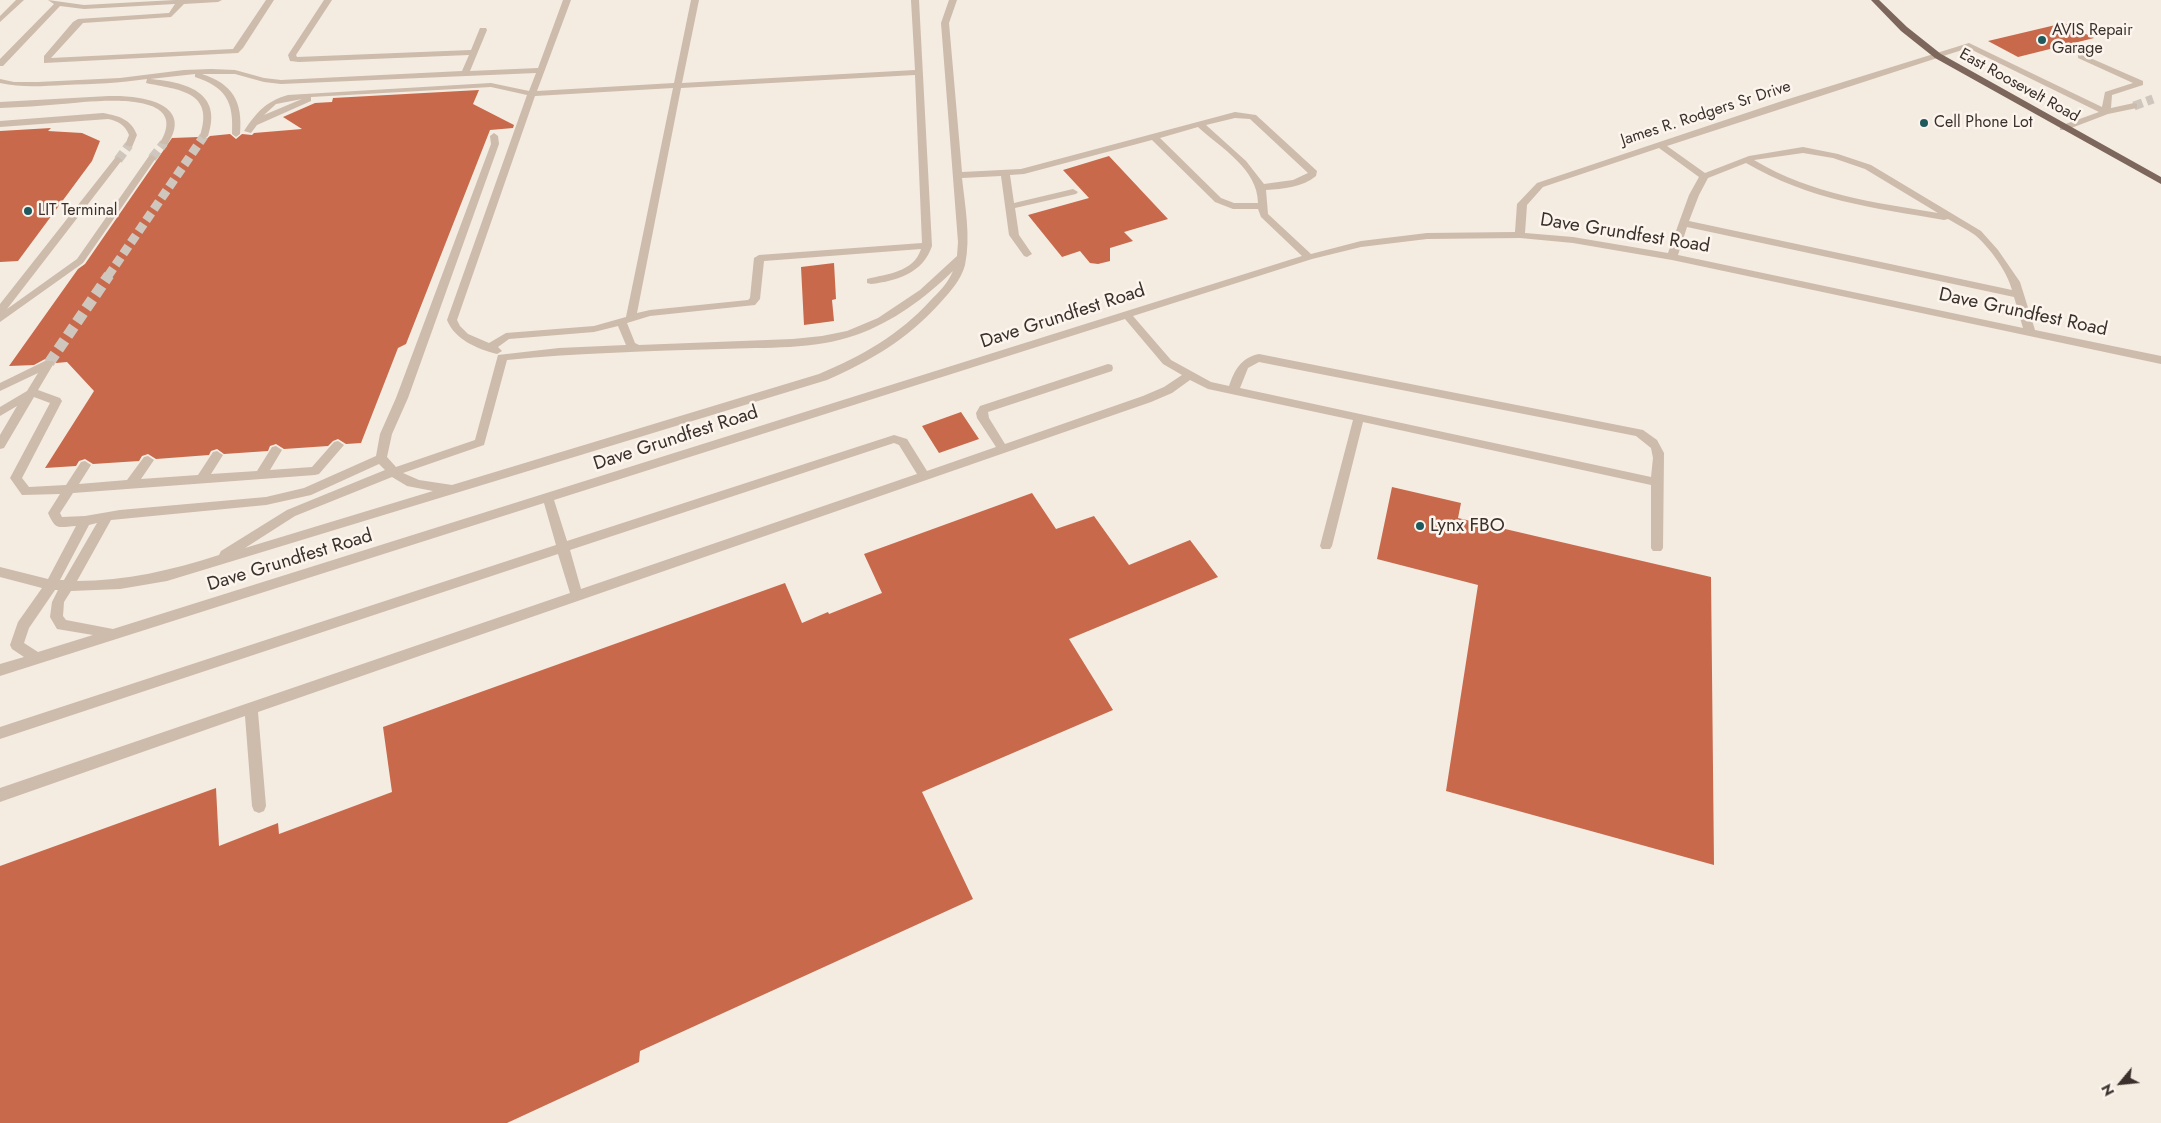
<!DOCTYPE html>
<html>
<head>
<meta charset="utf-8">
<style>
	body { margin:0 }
	#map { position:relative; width:2161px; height:1123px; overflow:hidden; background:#f4ebe1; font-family:Jost,sans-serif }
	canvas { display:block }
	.north { position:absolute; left:2096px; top:1058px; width:50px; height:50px; -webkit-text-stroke:4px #fbf5ee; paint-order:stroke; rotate:242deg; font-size:14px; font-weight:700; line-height:20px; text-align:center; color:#3b302b }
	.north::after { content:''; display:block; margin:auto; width:18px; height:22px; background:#3b302b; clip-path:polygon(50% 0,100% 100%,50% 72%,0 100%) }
</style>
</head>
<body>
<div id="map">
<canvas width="2161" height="1123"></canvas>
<div class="north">N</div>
</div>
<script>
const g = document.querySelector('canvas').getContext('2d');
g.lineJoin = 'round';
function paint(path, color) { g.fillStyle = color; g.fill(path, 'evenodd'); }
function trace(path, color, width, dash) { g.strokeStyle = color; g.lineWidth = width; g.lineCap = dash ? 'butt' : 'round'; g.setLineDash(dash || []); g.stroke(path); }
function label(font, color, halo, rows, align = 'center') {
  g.font = font + ' Jost,sans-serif'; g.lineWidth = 5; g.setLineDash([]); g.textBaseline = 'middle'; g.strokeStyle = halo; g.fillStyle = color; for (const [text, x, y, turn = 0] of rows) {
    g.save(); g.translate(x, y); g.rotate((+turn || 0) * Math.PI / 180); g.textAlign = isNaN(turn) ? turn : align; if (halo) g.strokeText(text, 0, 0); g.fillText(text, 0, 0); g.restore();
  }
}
paint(new Path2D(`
	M2064,23L2094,38L2018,57L1988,41Z
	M479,90L473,104L514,125L513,128L490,130L406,344L398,348L361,443L346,444L338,439L333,441L328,446L284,449L276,444L270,446L268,451L224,454L217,449L211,451L209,455L156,459L148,454L142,456L139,461L93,464L85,459L79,461L76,466L45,468L94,391L67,362L56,363L53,359H45L34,365L9,366L78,269L85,264L172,138L199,137L204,141L210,136L230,134L236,139L242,134L252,135L254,133L302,129L283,117L315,103L332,102L333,98Z
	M51,128L48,131L82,133L100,141L92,161L18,261L0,262V131Z
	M1109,156L1168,219L1124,232L1133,241L1110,248V261L1098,264L1090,263L1080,251L1062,257L1028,215L1089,198L1063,170Z
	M834,263L836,299L832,300L834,321L804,325L801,267Z
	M961,412L979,439L939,453L922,426Z
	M1392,487L1461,503L1458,518L1711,577L1714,865L1446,791L1478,585L1377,559Z
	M1032,493L1056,529L1094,516L1129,565L1190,540L1218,577L1069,639L1113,710L922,792L973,899L640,1051L639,1062L507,1123H0V866L216,788L219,846L278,823L279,834L392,792L383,727L785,583L802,623L828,612L829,614L882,593L864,554Z`), '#c8694b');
trace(new Path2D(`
	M2134,106L2153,99
	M152,158L164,143
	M118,160L129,145
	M108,276L204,136`), '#cfc6bd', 9, [9, 4.5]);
trace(new Path2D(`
	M49,363L109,275`), '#cfc6bd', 11, [11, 5.5]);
paint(new Path2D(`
	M16,0H24L0,22V16Z
	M48,0L84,5L175,0H222L218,2L184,4L171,17L83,23L51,58L233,49L266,0H274L243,48L238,53L44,63V56L73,22L78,19L169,13L175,4L84,9L60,6L3,66H0V59L54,4Z
	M324,0H332L296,55L297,57L471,50L480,28H486L487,30L470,71L538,68L563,0H571L537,91L674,83L691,0H699L682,83L915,70L911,0H919L932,246C923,273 897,281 871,284L867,283V279C887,274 914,272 921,249L764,261L760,299L755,305L650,316L627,323L635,343L639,345L793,339L822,336L847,331L878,318L920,290L957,256L958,242L941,23L949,0H957L949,23L962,172L1021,169L1235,112L1256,115L1317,171L1316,176C1303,187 1283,189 1266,190L1268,214L1311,254L1361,241L1427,233L1515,232L1517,204L1537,183L1782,101L1969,43L2102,107L2105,92L2133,83L2078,58V54H2081L2143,81V85L2112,95L2111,108L2134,103L2137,104V108L2108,114L2066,130H2060V126L2099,112L1968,48L1667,146L1705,173L1749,156L1803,147L1838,154L1871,165L1981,231L1998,250L2020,282L2035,330L2161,356V364L1672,260L1573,243L1520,238L1427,239L1361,247L1312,259L1133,316L1171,360L1211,382L1229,386C1235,369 1241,358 1259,354L1643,430L1657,440L1664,453L1663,548L1661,551H1653L1651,548V485L1363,422L1332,546L1330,549H1322L1320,546L1353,420L1208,389L1190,380L1172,393L1151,402L258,712L266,806L264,811L259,813L254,811L252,806L245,716L0,802V788L570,593L558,554L0,739V727L556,545L544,503L0,676V664L24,657L12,649L10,645L18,622L42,588L0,577V567L48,579L76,526C58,527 56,531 48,513L60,494L22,495L10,478L50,403L34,397L4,448L0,449V435L17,406L0,416V407L27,391L38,373L0,391V383L45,361H53L54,363L38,390L60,398L62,401L22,478L29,487L66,485L81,462L85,461L91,465L79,484L127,480L144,457L148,456L154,460L141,479L198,475L213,452L217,451L223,455L211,474L257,471L272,447L276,446L282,450L270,470L312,467L334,442L338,441L344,445L319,474L315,475L73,493L60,513L62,517L85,516L120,510L266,497L304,488L376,456L380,434L396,398L491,144L490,136L494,133L498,136L499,144L408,398L392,434L387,457L396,467L475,440L498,355L559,348L626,345L618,326L594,332L509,339L498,347L502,351L497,354C478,349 455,340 447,320L527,95L491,87L311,97V101L257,125L251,133L244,131C256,113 266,101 288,95L491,83L529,91L536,73L281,84L264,82L235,74H202C233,84 243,102 240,134L236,137L232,134C234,102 226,87 195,77V74L150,79C186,82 223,92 208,136L204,139L200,136C215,91 179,90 146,83L147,79C120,83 93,84 65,85C43,86 22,88 0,83V79L14,82H38L120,78L184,70L211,69L235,70L264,78L281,80L462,71L469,55L299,62L290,61L288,55ZM915,75L922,243L759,255L754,258L750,298L748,300L650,310L637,313L681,88ZM673,88L626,317L594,326L506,333L489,343L468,334L460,326L457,320L535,96ZM302,99L264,115L276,104ZM1235,118L1250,119L1308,173L1293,180L1264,184L1246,161L1206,125ZM1198,127C1221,148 1258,169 1258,203H1234L1221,198L1160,138ZM1152,140L1215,202L1233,209H1258L1261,217L1302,256L113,629L66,620L63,616L64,602L71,591L120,589L167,581L827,380C870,361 908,339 940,303C950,292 961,280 965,265C971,237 965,206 962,178L1001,176L1009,235L1024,256L1027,257L1032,254L1019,235L1015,208L1076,194L1078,192L1073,189L1014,203L1010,175L1024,174ZM1659,148L1699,177L1689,195L1668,253L1573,237L1525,233L1527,205L1543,187ZM1803,153L1833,158L1865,169L1938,213C1873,202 1813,195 1754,160ZM1746,163C1809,200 1874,208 1944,220L1948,219C1956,224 1967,229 1975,235C1990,248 2007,271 2012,290L1689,221L1699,195L1708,178ZM1687,227L2014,297L2023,328L1678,255ZM953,271C948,283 939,292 930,301C899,335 862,356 819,374L452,485L419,480L403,473L484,445L507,360C578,353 650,351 721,349C766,347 814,350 856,335C893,322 925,298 953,271ZM1125,319L1163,364L1182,375L1164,387L1143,396L1005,444L989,418L988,412L1112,371L1113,368L1112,365L1108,364L980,406L976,413L977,418L996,447L927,471L907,439L894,435L567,541L554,500ZM1259,362L1636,436L1651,448L1653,458L1651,477L1240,388L1248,368ZM894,443L899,445L917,474L581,589L570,550ZM379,464L385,470L287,510L221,551L219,555C172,570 126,581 77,581L111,520L266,505L311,495ZM392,477L407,486L433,491L245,548L295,516ZM97,523L64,580H60L89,525ZM55,590H58L52,602L50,617L57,629L93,635L38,652L24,643L29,628Z
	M109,96C138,95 196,102 167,145L160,143C194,87 87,102 62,104C41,106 21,107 0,108V102Z
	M103,113C119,116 131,119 137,135L132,147L125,145L129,135C125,125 118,121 108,119L0,127V121Z
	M152,155L156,158L83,263L0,322V304L115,158L118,157L122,160L7,309L77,259L149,156Z`), '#cdbbac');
paint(new Path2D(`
	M1871,0H1879L1907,27L1941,54L2161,177V184L1935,58L1901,31Z`), '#7d675c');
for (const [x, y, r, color] of [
	[2042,40,5,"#1f5a5e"],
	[1924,123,5,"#1f5a5e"],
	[28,211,5,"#1f5a5e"],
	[1420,526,5,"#1f5a5e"]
]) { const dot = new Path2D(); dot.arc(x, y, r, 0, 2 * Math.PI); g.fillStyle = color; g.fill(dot); trace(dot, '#fbf5ee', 2); }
label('16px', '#3b302b', '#fbf5ee', [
	["AVIS Repair",2052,31],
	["Garage",2052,49],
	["Cell Phone Lot",1934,123],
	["LIT Terminal",38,211]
], 'left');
label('16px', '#3b302b', '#fbf5ee', [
	["East Roosevelt Road",2019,86,29],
	["James R. Rodgers Sr Drive",1706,114,-18]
]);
label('19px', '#3b302b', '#fbf5ee', [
	["Dave Grundfest Road",1625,234,9],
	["Dave Grundfest Road",2023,313,12],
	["Dave Grundfest Road",1063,317,-18],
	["Dave Grundfest Road",676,439,-18],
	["Dave Grundfest Road",290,561,-17]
]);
label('19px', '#3b302b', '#fbf5ee', [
	["Lynx FBO",1430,526]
], 'left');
</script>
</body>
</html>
